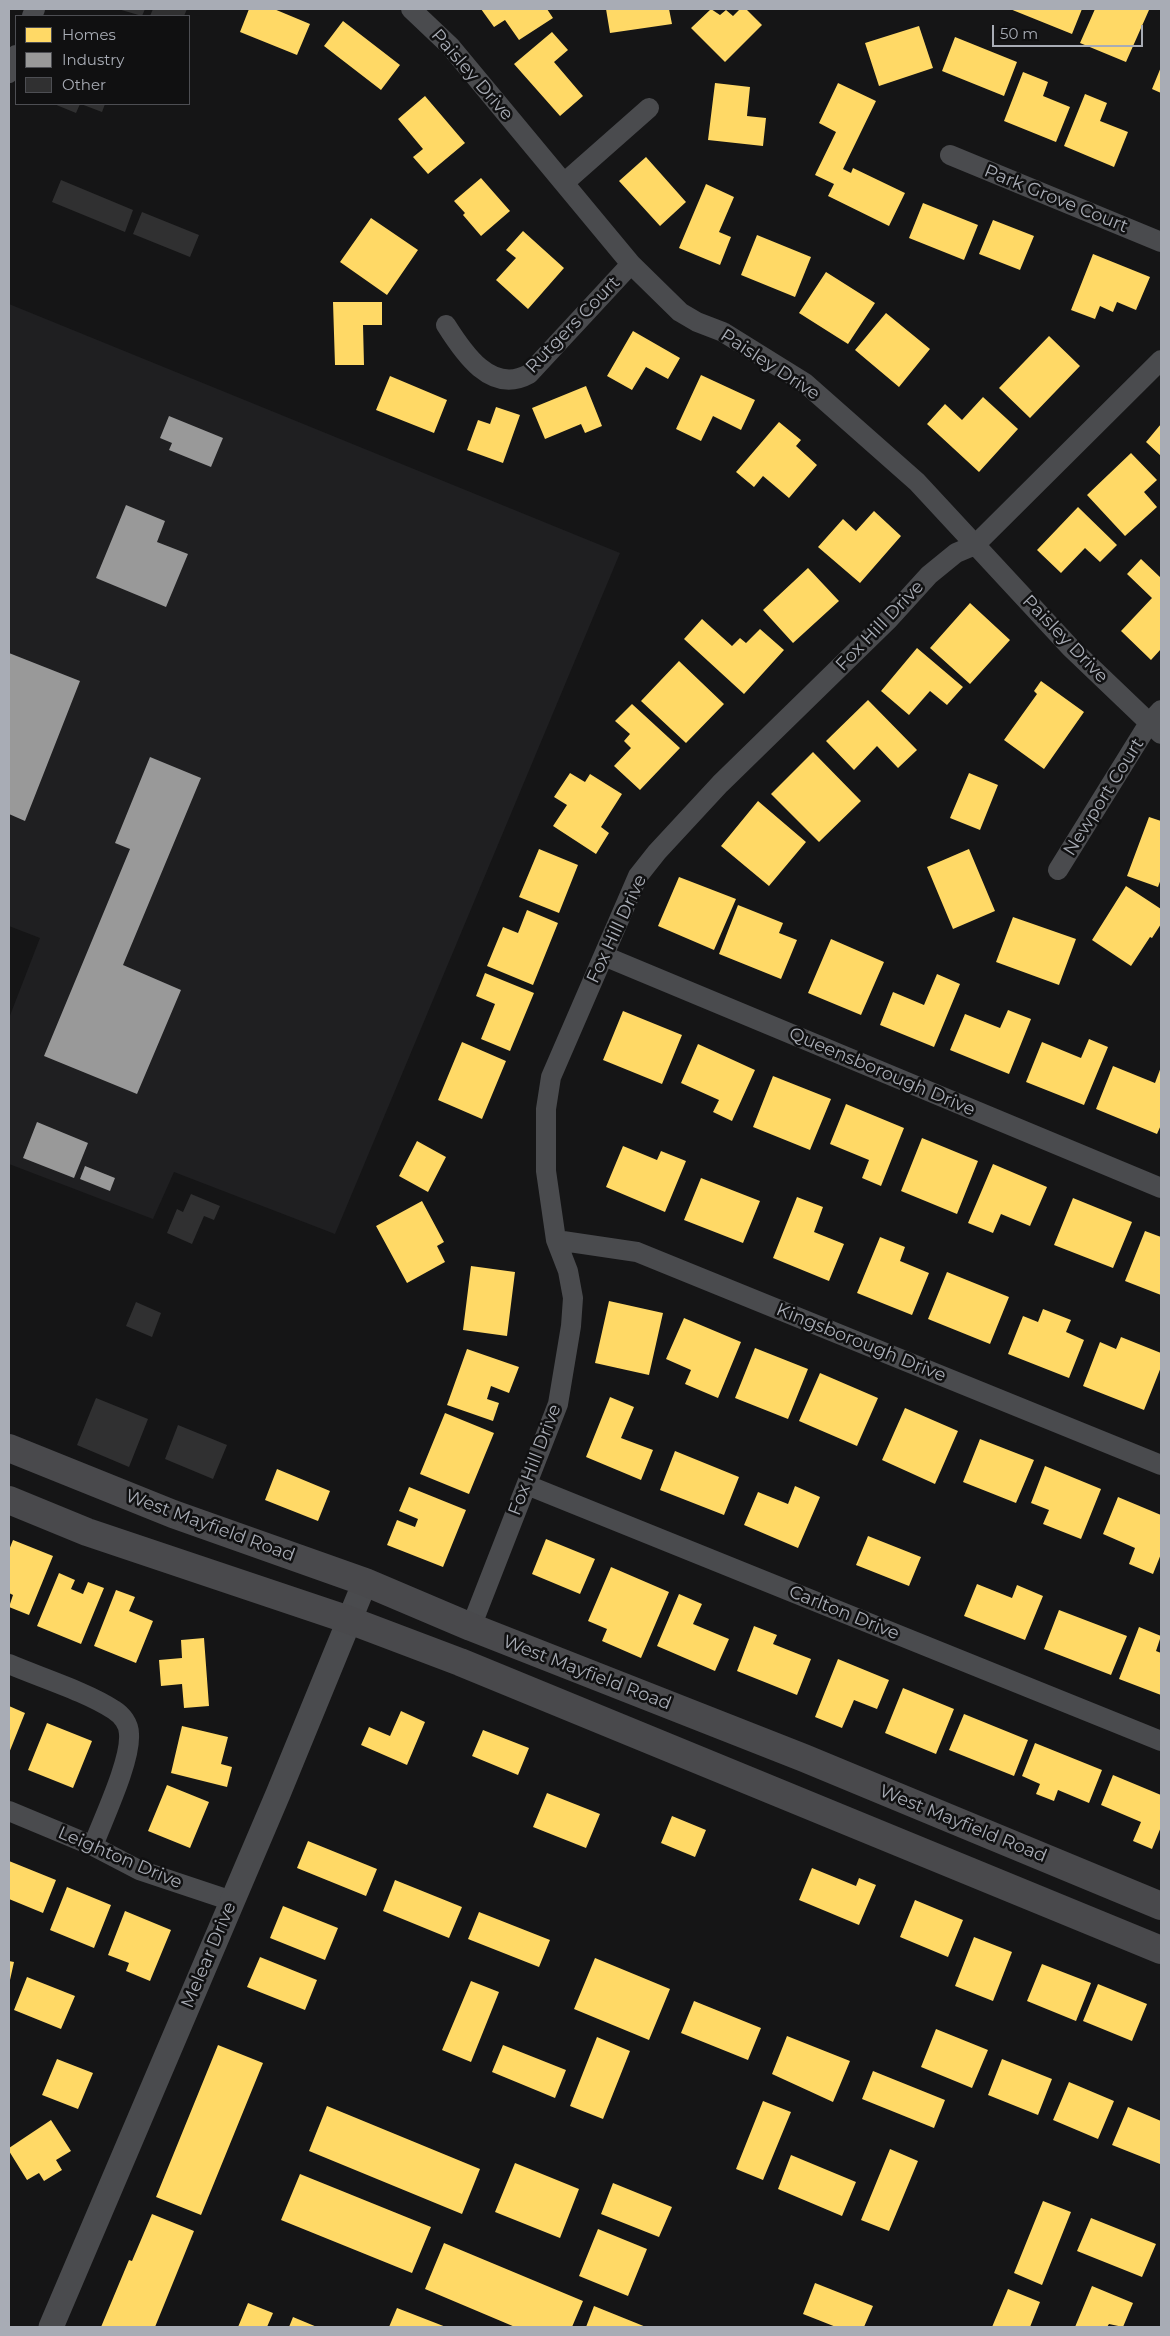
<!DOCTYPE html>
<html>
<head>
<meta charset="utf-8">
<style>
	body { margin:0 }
	#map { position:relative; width:1170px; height:2336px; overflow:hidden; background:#151516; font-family:Montserrat,sans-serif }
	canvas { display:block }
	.frame { position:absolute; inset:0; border:10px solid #a8acb5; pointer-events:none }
	.legend { position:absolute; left:15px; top:15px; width:175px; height:90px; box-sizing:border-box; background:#101011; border:1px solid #4d4e53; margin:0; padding:6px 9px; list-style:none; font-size:15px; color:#a8acb5 }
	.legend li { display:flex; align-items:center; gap:10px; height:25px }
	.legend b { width:25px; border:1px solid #4d4e53 }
	.scale { position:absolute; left:992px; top:25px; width:151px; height:22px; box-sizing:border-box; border:2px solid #a8acb5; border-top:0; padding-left:6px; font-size:15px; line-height:18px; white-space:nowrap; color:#a8acb5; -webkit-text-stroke:4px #101011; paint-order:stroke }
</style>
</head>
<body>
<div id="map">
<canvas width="1170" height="2336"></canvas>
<div class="frame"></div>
<ul class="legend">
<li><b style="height:14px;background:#ffd966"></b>Homes</li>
<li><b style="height:14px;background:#999"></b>Industry</li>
<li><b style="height:14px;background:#303031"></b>Other</li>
</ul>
<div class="scale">50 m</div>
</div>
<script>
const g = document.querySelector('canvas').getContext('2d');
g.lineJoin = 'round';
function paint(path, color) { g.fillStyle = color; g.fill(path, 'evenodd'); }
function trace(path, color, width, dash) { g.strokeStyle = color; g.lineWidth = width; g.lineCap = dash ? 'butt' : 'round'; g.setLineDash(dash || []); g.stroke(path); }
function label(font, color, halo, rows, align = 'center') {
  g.font = font + ' Montserrat,sans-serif'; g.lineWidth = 5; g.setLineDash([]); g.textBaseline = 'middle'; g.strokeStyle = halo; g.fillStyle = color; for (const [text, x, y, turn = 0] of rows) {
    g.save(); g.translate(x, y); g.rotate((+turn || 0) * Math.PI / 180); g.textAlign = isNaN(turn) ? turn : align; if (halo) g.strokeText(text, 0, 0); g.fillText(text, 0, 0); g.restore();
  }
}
paint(new Path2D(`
	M9,304L620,553L335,1234L174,1172L153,1219L9,1164V1018L40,938L9,926Z`), '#1f1f21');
paint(new Path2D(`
	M249,9H274L310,24L297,55L240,32Z
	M481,9H547L553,18L519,40L505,20L494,27Z
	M606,9H669L672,24L610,33Z
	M711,9L720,15L726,10L733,16L740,9H746L762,25L725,62L691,28Z
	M1010,9H1082L1072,34Z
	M1095,9L1149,10L1126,62L1080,43Z
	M343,21L400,65L381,90L324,46Z
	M919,26L933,68L879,86L865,43Z
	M552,32L568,50L554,62L583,96L560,116L514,64Z
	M955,37L1017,62L1004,96L942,71Z
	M1161,67V93L1152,89Z
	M1023,72L1048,82L1043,96L1070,107L1056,142L1004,121Z
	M715,83L750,87L747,116L766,118L763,146L708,140Z
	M838,83L876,101L843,169L851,173L853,168L905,193L889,226L828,196L834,184L815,175L836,132L819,123Z
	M1085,94L1107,103L1100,121L1128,132L1114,167L1064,146Z
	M425,96L465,143L428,174L413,157L423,149L398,119Z
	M646,157L686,202L660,226L619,181Z
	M481,178L510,211L481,236L463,215L465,213L454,201Z
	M706,184L734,197L719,232L731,237L720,265L679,248Z
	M923,203L978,225L964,260L909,238Z
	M371,218L418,250L387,295L340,262Z
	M993,220L1034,236L1020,270L979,254Z
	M523,231L564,268L528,309L496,280L516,258L506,250Z
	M757,235L811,257L795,297L741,275Z
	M1093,254L1150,277L1136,310L1117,302L1113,312L1100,306L1095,319L1071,310Z
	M826,272L875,303L848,344L799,313Z
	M333,302H382V325H363L364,365H335Z
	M886,313L930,349L899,387L855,350Z
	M633,331L680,358L668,379L646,367L632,390L607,376Z
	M1049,336L1080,366L1030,418L999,388Z
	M701,375L755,400L741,430L713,416L701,441L676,429Z
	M390,376L447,400L434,433L376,410Z
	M586,386L602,426L585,433L581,424L545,439L532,408Z
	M983,397L1018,429L979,472L927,424L945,404L962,420Z
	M496,407L520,415L503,463L467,450L478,420L490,424Z
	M779,422L801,440L796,446L817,465L789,498L763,476L754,487L736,472Z
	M1161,424V456L1146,442Z
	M1131,453L1157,480L1144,492L1157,507L1125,536L1087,495Z
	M1078,507L1117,545L1100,562L1085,548L1061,573L1037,550Z
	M874,511L901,536L860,583L818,547L843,519L856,531Z
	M1141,559L1161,578V649L1151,660L1121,631L1152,598L1127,574Z
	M808,568L839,601L793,643L763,610Z
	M970,603L1010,640L970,684L930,648Z
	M702,619L732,646L740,638L746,643L760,629L784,650L744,694L684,639Z
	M917,648L963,687L947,705L930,691L909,715L881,691Z
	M679,661L724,704L686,743L641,701Z
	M1041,681L1084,712L1044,769L1004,740L1037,694L1034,691Z
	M868,700L917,750L898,768L877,746L854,770L826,741Z
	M632,704L680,748L640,790L614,766L631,748L624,741L630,734L615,721Z
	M813,752L861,801L819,842L771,794Z
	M570,773L585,782L590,774L622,794L601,827L609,833L596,854L553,826L567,805L554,797Z
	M969,773L998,785L980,830L950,818Z
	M758,801L806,842L769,886L721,846Z
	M1149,817L1161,821V879L1158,887L1127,876Z
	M539,849L578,865L559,913L519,897Z
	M969,849L995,911L953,929L927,867Z
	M679,877L736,899L714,950L658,926Z
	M1126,886L1161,909V924L1152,938L1150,937L1131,966L1092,940Z
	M738,905L783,923L779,933L797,940L781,979L719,954Z
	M527,910L558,923L533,985L487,966L503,927L518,933Z
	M1013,917L1076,939L1059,985L996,962Z
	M831,939L884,962L861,1015L808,993Z
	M485,973L534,993L510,1051L481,1039L495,1004L476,996Z
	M937,974L960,984L934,1047L880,1025L893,992L924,1005Z
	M1008,1010L1031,1019L1009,1074L950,1050L965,1014L1000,1028Z
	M623,1011L682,1035L662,1084L603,1060Z
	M1089,1039L1108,1047L1084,1105L1026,1082L1042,1042L1081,1058Z
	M462,1042L506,1061L482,1119L438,1100Z
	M698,1044L755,1070L732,1121L713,1112L719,1100L681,1083Z
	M1113,1066L1155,1083L1161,1067V1125L1157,1134L1096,1109Z
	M773,1076L831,1099L810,1150L753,1127Z
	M846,1104L904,1128L881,1186L862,1178L869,1160L830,1144Z
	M922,1138L978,1161L957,1214L901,1191Z
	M417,1141L446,1157L428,1192L399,1176Z
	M623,1146L657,1160L661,1151L686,1161L665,1212L606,1187Z
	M993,1164L1047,1187L1030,1226L1001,1214L993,1233L968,1223Z
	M701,1178L760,1201L743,1243L684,1220Z
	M797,1197L823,1207L814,1232L844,1244L829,1281L773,1258Z
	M1073,1198L1132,1222L1113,1268L1054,1245Z
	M422,1201L444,1242L437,1246L445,1262L407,1283L376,1226Z
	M1145,1231L1161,1237V1295L1125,1281Z
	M880,1237L905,1247L900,1261L929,1273L912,1315L857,1293Z
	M471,1266L515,1272L507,1336L463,1330Z
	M947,1272L1009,1297L990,1344L928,1319Z
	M609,1301L663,1313L649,1375L595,1363Z
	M1043,1309L1071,1320L1066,1332L1084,1340L1069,1378L1008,1354L1023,1316L1038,1322Z
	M684,1318L741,1342L718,1398L685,1384L691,1370L666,1359Z
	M1121,1337L1161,1353V1367L1144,1410L1083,1386L1100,1342L1116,1349Z
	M755,1348L808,1369L788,1419L735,1398Z
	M467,1349L519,1367L509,1393L491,1386L487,1399L499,1403L493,1421L447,1405Z
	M820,1373L878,1398L857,1446L799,1421Z
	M610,1397L634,1407L621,1438L653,1450L641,1480L586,1457Z
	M905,1408L958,1431L935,1484L882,1460Z
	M445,1413L494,1433L469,1494L420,1474Z
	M980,1439L1034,1460L1016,1503L963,1482Z
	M675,1451L739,1477L724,1515L660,1490Z
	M1045,1466L1101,1489L1081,1539L1043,1524L1049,1510L1031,1503Z
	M277,1469L330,1491L318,1521L265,1500Z
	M795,1486L820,1497L798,1548L744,1525L758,1492L788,1504Z
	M409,1487L466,1510L443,1567L387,1545L397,1520L415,1527L418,1519L399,1511Z
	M1118,1497L1161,1515V1554L1153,1574L1129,1564L1135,1548L1103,1534Z
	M868,1536L921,1557L909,1586L856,1565Z
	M546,1539L595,1559L580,1594L532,1574Z
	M13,1540L53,1556L29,1615L9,1607L13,1595L9,1593V1550Z
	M611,1567L669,1592L641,1658L602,1641L607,1629L588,1621Z
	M59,1573L75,1580L71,1589L83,1594L88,1582L104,1588L81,1644L37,1626Z
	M977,1584L1012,1598L1017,1585L1043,1596L1025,1640L964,1616Z
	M116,1590L135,1597L129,1611L153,1621L136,1663L94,1646Z
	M679,1594L702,1604L693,1624L729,1639L715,1671L657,1646Z
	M1059,1610L1127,1636L1111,1675L1044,1649Z
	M754,1626L777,1635L773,1644L811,1659L797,1695L737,1671Z
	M1139,1627L1161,1636L1156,1651L1161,1653V1695L1119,1679Z
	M204,1638L209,1706L184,1708L182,1684L161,1686L159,1660L182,1658L181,1640Z
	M838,1659L889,1680L877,1709L854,1700L842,1728L815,1717Z
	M903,1688L954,1709L936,1754L885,1733Z
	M9,1706L25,1713L9,1753Z
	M401,1711L425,1722L407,1765L361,1745L369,1727L390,1736Z
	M964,1714L1028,1740L1014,1776L949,1750Z
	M47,1723L92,1741L73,1788L28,1770Z
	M182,1726L228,1737L221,1764L232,1767L227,1787L171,1773Z
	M483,1730L529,1748L518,1775L472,1756Z
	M1035,1743L1102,1770L1089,1803L1058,1790L1054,1801L1036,1794L1040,1784L1022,1776Z
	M1113,1775L1161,1795V1827L1152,1849L1133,1841L1141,1822L1101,1805Z
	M167,1785L209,1802L190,1848L148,1831Z
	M547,1793L600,1814L586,1848L533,1827Z
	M672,1816L706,1830L695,1857L661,1843Z
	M308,1841L377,1869L366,1896L297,1868Z
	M9,1861L56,1880L43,1913L9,1899Z
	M812,1868L856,1886L859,1878L876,1885L859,1925L799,1900Z
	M395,1880L462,1907L449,1938L383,1911Z
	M67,1887L111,1905L94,1948L50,1930Z
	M915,1900L963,1920L948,1957L900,1937Z
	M283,1906L338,1928L325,1960L270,1938Z
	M125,1911L171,1930L150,1981L126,1971L129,1963L108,1955Z
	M479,1912L550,1940L539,1967L468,1939Z
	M974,1937L1012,1952L993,2001L955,1986Z
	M260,1957L317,1980L305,2010L247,1987Z
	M595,1958L670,1989L649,2040L574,2009Z
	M9,1961L14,1962L10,1980H9Z
	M1042,1964L1091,1983L1076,2021L1027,2001Z
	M27,1977L75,1996L61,2029L14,2010Z
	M471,1981L499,1992L471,2062L442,2050Z
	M1098,1984L1147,2004L1132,2041L1083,2021Z
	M694,2001L761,2028L748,2060L681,2033Z
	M936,2029L988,2050L972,2088L921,2067Z
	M787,2036L850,2061L833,2102L772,2074Z
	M597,2037L630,2051L603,2119L570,2106Z
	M218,2045L263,2063L201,2215L156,2197Z
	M503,2045L566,2070L555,2098L492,2072Z
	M57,2059L93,2073L78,2109L42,2095Z
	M1002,2059L1052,2079L1038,2115L988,2095Z
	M873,2071L945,2100L934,2128L862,2099Z
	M1069,2082L1114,2101L1098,2139L1053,2120Z
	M763,2101L791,2112L763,2180L736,2169Z
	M327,2106L480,2169L462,2214L309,2151Z
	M1128,2107L1161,2121L1160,2164L1112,2145Z
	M51,2120L71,2151L56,2160L62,2170L44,2181L39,2173L27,2180L9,2151V2148Z
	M890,2149L918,2161L889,2231L861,2220Z
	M791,2155L856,2182L842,2216L778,2189Z
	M515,2163L579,2189L560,2238L495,2212Z
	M300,2174L431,2227L412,2273L281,2220Z
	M613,2183L672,2207L659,2237L601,2214Z
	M1043,2201L1071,2212L1042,2285L1014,2273Z
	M152,2214L194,2231L155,2327H101L129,2260L132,2261Z
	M1091,2218L1156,2244L1142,2277L1077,2251Z
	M598,2229L647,2249L628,2296L579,2276Z
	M444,2243L583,2301L572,2327H515L425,2289Z
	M815,2283L873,2306L864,2327H836L803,2314Z
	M1092,2286L1133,2303L1123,2327L1109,2324L1107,2327H1075Z
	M1008,2289L1040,2302L1030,2327H992Z
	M248,2303L273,2313L267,2327H238Z
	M594,2306L646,2327H586Z
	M397,2308L446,2327H389Z
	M293,2317L317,2327H289Z`), '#ffd966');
paint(new Path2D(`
	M169,416L223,438L211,467L169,450L172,443L160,438Z
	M126,505L165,521L157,542L188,554L166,607L96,578Z
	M9,653L80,681L25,821L9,814Z
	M150,757L201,778L123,965L181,990L137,1094L44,1056L130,849L115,843Z
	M37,1122L88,1143L74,1178L23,1158Z
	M85,1166L115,1178L110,1191L80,1179Z`), '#999');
paint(new Path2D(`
	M118,9H145L142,16Z
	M153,9H187L184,16H150Z
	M54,104H80L76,113Z
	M81,104H105L102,112Z
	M61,180L133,210L125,232L52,202Z
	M142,212L199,235L190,257L133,234Z
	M191,1194L220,1206L214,1220L204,1216L192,1244L167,1233L177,1209L183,1212Z
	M136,1302L161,1313L152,1337L126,1326Z
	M96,1398L148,1419L129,1467L77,1445Z
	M178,1425L227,1445L213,1479L165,1459Z`), '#303031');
trace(new Path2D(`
	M411,9L450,46L631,264L680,312L697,322L723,332L805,383L917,482L1070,647L1161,734
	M32,16L35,9
	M9,73L16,55
	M950,155L1161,242
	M564,183L649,108
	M446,325C463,352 491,395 529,374L631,264
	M1058,870L1149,723L1161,710
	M604,956L1161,1188
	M556,1240L637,1252L1161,1465
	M527,1485L1161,1741
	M471,1627L558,1404L571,1326L573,1298L568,1271L556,1240L546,1171V1109L551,1077L638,876L657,852L720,784L889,619L929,575L956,553L975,545L1161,360
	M9,1664C39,1677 87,1692 114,1710C122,1715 129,1724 129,1734C131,1761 103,1819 93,1846
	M9,1811L93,1846L139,1870L232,1901`), '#4a4b4e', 20);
trace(new Path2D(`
	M51,2327L278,1794L365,1582`), '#4a4b4e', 25);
trace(new Path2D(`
	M9,1448L173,1514L365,1582L471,1627L804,1758L1161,1906
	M9,1500L87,1532L349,1620L460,1662L1161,1950`), '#49494c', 28);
label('18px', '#a8acb5', '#101011', [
	["Paisley Drive",472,75,49],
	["Park Grove Court",1056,199,22],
	["Rutgers Court",573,325,-46],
	["Paisley Drive",770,365,33],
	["Fox Hill Drive",880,626,-46],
	["Paisley Drive",1065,639,46],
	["Newport Court",1104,797,-58],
	["Fox Hill Drive",617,929,-65],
	["Queensborough Drive",882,1072,23],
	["Kingsborough Drive",861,1343,22],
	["Fox Hill Drive",535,1460,-69],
	["West Mayfield Road",210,1526,20],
	["Carlton Drive",844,1613,22],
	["West Mayfield Road",587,1673,21],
	["West Mayfield Road",963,1824,22],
	["Leighton Drive",120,1858,23],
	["Melear Drive",209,1955,-67]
]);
</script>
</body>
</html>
